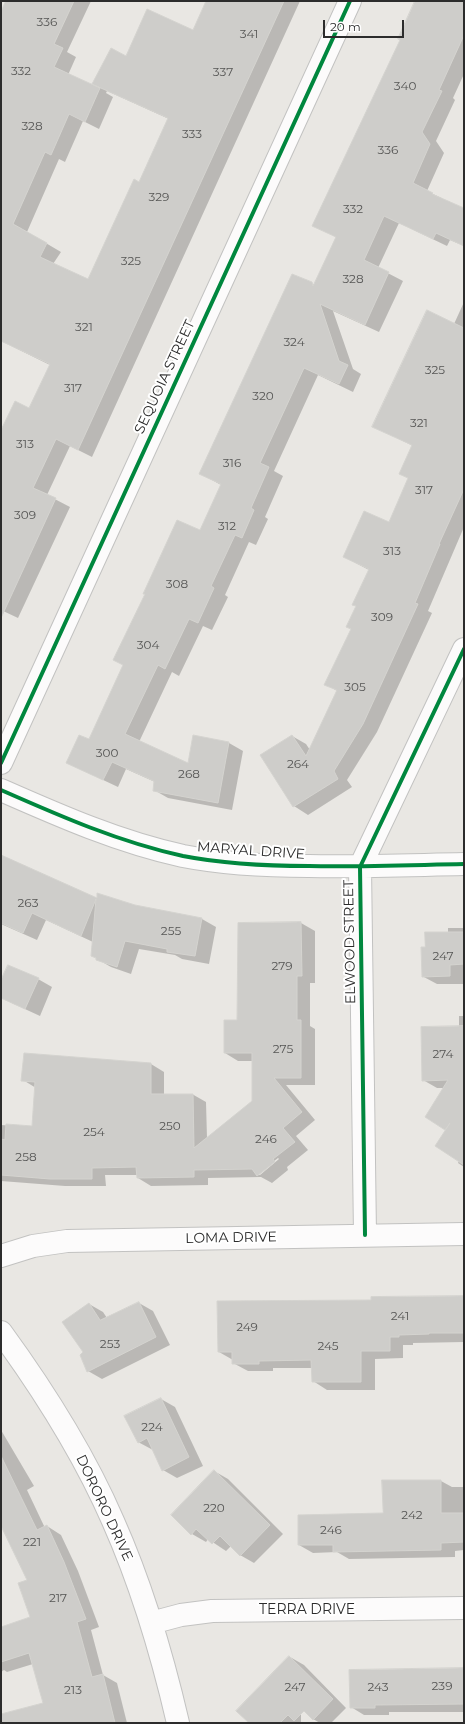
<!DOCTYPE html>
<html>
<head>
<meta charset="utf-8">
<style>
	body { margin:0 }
	#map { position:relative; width:465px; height:1724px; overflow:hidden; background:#e9e7e3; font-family:Montserrat,sans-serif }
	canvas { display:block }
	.frame { position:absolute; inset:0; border:2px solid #2c2c2c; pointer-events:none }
	.scale { position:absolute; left:323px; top:20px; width:81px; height:18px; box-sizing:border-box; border:2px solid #2c2c2c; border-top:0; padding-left:5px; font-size:12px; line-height:14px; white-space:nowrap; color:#2c2c2c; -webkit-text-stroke:3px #fff; paint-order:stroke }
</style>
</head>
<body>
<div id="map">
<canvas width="465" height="1724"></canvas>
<div class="frame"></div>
<div class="scale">20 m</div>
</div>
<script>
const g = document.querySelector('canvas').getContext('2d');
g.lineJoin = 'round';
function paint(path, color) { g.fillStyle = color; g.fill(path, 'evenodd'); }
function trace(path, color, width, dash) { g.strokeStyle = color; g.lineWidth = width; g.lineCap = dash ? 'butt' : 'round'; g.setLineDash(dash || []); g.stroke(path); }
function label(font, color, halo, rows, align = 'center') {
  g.font = font + ' Montserrat,sans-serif'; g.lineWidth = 4; g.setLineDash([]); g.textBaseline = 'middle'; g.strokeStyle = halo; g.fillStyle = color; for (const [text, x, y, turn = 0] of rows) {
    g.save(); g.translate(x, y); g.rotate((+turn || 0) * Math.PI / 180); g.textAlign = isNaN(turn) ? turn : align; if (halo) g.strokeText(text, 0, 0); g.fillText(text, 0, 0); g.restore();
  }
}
paint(new Path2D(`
	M6,1H91L67,52L76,57L68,75L99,89L126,57L194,32L207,1H300L92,457L70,446L47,495L70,507L18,618L1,610V430L30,409L50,365L1,341V12ZM107,91L169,119L140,183L88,280L53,264L61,252L27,232L59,159L65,162L83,121L99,129L113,97L106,93Z
	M416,1H464V74L453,98L455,100L436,141L444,153L427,191L464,209V246L450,240L447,246L399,223L378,268L403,281L379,332L333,311L353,369L361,374L353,392L318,375L274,471L283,476L265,517L268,519L256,545L249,542L225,595L228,597L212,630L203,626L179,676L172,672L139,742L189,765L229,743L243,751L232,810L168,798L154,790L155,782L126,769L118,787L67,763L89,740L201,531L221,485L201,474L311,283L315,285L336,237L313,225L401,40Z
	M464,302V527L428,611L432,613L377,732L347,780L352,787L308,815L294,806L261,755L292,736L306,744L310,750L337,691L326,684L352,629L357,607L369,570L344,557L390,523L409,479L413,446L373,426L454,324Z
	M1,855L97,900L202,919L216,927L209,964L182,959L175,955L139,949L131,974L111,967L97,959L93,942L46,920L37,940L1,924Z
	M301,923L315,931V983H310V1026L315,1029V1085H286L315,1120L296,1136L308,1150L287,1167L288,1170L272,1183L261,1177L208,1178V1185L151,1186L138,1178L137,1175H105L106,1186H65L1,1181V1125L33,1127L36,1088L23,1080L151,1064L164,1072V1095L192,1094L206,1102L207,1138L253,1101V1061H238L225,1053L238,1021L239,924ZM278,1158L279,1159L260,1175H257Z
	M448,928H464V984H437L422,976L426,948L448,933Z
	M38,979L52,987L40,1016L1,998V982Z
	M459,1016H464V1167L458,1163L459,1161L447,1130L426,1117L444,1088H437L423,1080L459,1027Z
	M464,1297V1342L413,1343V1345H403V1358L375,1359V1390H327L313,1381L312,1368H273V1371H248L233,1363V1360L219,1352L372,1301Z
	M139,1303L153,1311L170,1345L102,1379L88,1371L85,1352L89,1304L103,1312L107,1318Z
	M161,1399L175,1407L203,1466L177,1478L163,1470L153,1450L138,1442Z
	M1,1430L34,1486L27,1490L45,1528L47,1526L61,1535L78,1571L99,1627L91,1630L103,1675L117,1683L127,1723H44V1704L33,1664L7,1672L4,1670L1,1672V1628L31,1618L28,1580L1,1524Z
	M214,1471L228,1479L283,1534L254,1563L240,1555L231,1546L226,1551L208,1539L206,1542L192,1534Z
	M441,1481L452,1487H464V1550L455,1551V1557L349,1559L337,1552L313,1553L299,1545L384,1514Z
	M290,1657L304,1665L346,1708L331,1723H320L313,1719L301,1706V1723H250Z
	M464,1669V1712H389V1715H364L351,1707Z`), '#0003');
const building = new Path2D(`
	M6,1H74L54,44L63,48L54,67L100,88L85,122L69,114L51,155L45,152L13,224L47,243L40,257L88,279L134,179L139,182L168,118L92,84L111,48L126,56L147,9L193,30L206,1H284L78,450L56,439L33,488L56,498L1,618V430L15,401L29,408L50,364L1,341V12Z
	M415,1H464V35L439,90L442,91L422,132L430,144L413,183L433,193L432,194L464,208V246L436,233L433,239L384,216L364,260L389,272L365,325L320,304L339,361L348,365L339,384L304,368L260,463L269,467L251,508L254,510L242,538L235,535L211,586L214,588L198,623L189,619L165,669L158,665L125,734L188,763L193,735L229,742L218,803L153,791L154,781L112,762L103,780L66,763L79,735L89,739L123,665L113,660L145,594H143L177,520L200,530L221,484L199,474L292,274L312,282L313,286L336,237L312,226L400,40L398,39Z
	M427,310L464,328V489L439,544H440L415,603L418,604L363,724L334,771L338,779L293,807L260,755L292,735L306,756L337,690L324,685L351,629L346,627L356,606L352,605L369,569L343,557L364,511L389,522L408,478L399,474L412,445L372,427Z
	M1,855L97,898V893L135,905L202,918L195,956L167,952V949L125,941L117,967L96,960V958L91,956L96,899L81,936L32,913L23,933L1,923Z
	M301,922L302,976H297V1020H301V1078H274L302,1112L283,1128L295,1142L273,1159L275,1162L257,1176L252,1169L194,1170V1177L137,1178L136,1167L92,1168V1179H50L1,1175V1139L5,1140L6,1124L32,1126L35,1082L21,1081L24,1053L151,1063V1094H193L194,1148L252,1101V1053H224V1020H237L238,923Z
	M425,932H464V964L450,965V976L422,977L421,947H425Z
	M8,965L39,978L25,1009L1,998V980Z
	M464,1026V1165L435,1146L450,1123L445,1130L425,1117L448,1080L422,1081L421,1027Z
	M464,1296V1333H429V1334L399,1335V1337H390V1351H361V1382H312L311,1360L259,1361V1364H232V1352H218L217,1301L371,1300V1297Z
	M139,1302L156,1337L87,1372L80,1355L83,1352L62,1322L89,1303L100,1320Z
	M161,1398L189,1457L162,1471L147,1438L138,1443L124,1416Z
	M1,1456L37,1530L47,1525L64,1562L86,1619L77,1622L92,1677L103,1674L115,1723H1V1714L43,1703L29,1653L1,1662V1627L30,1617L18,1583L27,1580L1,1526Z
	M214,1470L270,1525L240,1556L220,1536L212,1544L196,1529L191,1535L171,1515Z
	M382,1480H441V1513H464V1542L441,1543V1550L333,1552V1545H298V1515L383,1513Z
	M289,1656L333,1699L313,1720L304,1711L294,1721L288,1715L280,1723H249L236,1711Z
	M464,1668V1704L375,1705V1708H350L349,1670Z`);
paint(building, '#cecdca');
trace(building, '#d4d3cf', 1);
const street = new Path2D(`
	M1,763L350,1
	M1,790C60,816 119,842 183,856C224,864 267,866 309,866C361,867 412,865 464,864
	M365,1235L360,867L464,649
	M1,1256L33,1246L67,1241L464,1234
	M1,1332C44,1391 84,1454 113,1521C142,1586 162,1654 178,1723
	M151,1623L181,1615L212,1611L464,1608`);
trace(street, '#c2c2c1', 24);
trace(street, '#fcfbfb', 22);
trace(new Path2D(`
	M1,763L350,1
	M1,790C60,816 119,842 183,856C224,864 267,866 309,866C361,867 412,865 464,864
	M365,1235L360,867L464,649`), '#00873e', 4);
label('12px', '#565655', null, [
	["336",47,22],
	["341",249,34],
	["332",21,71],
	["337",223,72],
	["340",405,86],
	["328",32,126],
	["333",192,134],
	["336",388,150],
	["329",159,197],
	["332",353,209],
	["325",131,261],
	["328",353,279],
	["321",84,327],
	["324",294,342],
	["325",435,370],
	["317",73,388],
	["320",263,396],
	["321",419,423],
	["313",25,444],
	["316",232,463],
	["317",424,490],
	["309",25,515],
	["312",227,526],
	["313",392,551],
	["308",177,584],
	["309",382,617],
	["304",148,645],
	["305",355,687],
	["300",107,753],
	["264",298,764],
	["268",189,774],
	["263",28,903],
	["255",171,931],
	["247",443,956],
	["279",282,966],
	["275",283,1049],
	["274",443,1054],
	["250",170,1126],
	["254",94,1132],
	["246",266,1139],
	["258",26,1157],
	["241",400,1316],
	["249",247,1327],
	["253",110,1344],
	["245",328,1346],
	["224",152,1427],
	["220",214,1508],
	["242",412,1515],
	["246",331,1530],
	["221",32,1542],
	["217",58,1598],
	["239",442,1686],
	["247",295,1687],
	["243",378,1687],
	["213",73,1690]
]);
label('14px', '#2c2c2c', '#fff', [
	["SEQUOIA STREET",165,377,-65],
	["MARYAL DRIVE",251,851,4],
	["ELWOOD STREET",350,942,-91],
	["LOMA DRIVE",231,1238,-1],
	["DORORO DRIVE",104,1508,65],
	["TERRA DRIVE",307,1610]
]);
</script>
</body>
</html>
